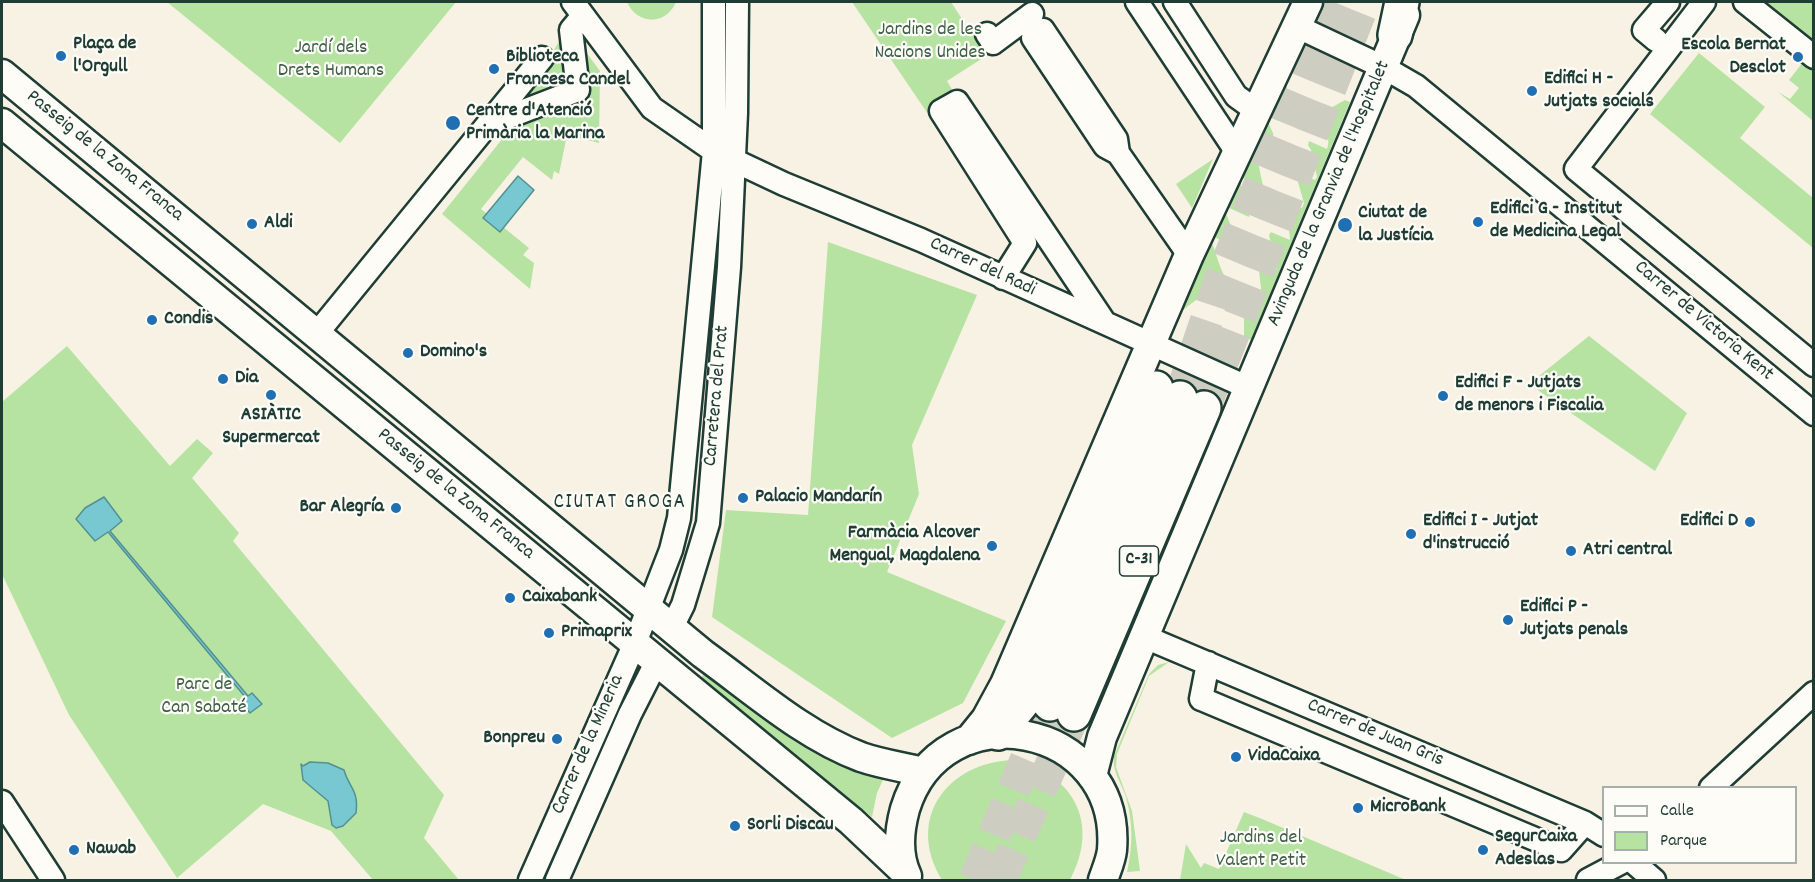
<!DOCTYPE html>
<html>
<head>
<meta charset="utf-8">
<style>
	body { margin:0 }
	#map { position:relative; width:1815px; height:882px; overflow:hidden; background:#f8f2e4; font-family:Dekko,sans-serif }
	canvas { display:block }
	.frame { position:absolute; inset:0; border:3px solid #1f3d34; pointer-events:none }
	.legend { position:absolute; left:1602px; top:786px; width:195px; height:78px; box-sizing:border-box; background:#fdfcf7; border:2px solid #a4b0a9; margin:0; padding:8px 10px; list-style:none; font-size:18px; color:#1f3d34 }
	.legend li { display:flex; align-items:center; gap:12px; height:30px }
	.legend b { width:30px; border:2px solid #a4b0a9 }
</style>
</head>
<body>
<div id="map">
<canvas width="1815" height="882"></canvas>
<div class="frame"></div>
<ul class="legend">
<li><b style="height:8px;background:#fdfcf7"></b>Calle</li>
<li><b style="height:16px;background:#b6e3a1"></b>Parque</li>
</ul>
</div>
<script>
const g = document.querySelector('canvas').getContext('2d');
g.lineJoin = 'round';
function paint(path, color) { g.fillStyle = color; g.fill(path, 'evenodd'); }
function trace(path, color, width, dash) { g.strokeStyle = color; g.lineWidth = width; g.lineCap = dash ? 'butt' : 'round'; g.setLineDash(dash || []); g.stroke(path); }
function label(font, color, halo, rows, align = 'center') {
  g.font = font + ' Dekko,sans-serif'; g.lineWidth = 4.5; g.setLineDash([]); g.textBaseline = 'middle'; g.strokeStyle = halo; g.fillStyle = color; for (const [text, x, y, turn = 0] of rows) {
    g.save(); g.translate(x, y); g.rotate((+turn || 0) * Math.PI / 180); g.textAlign = isNaN(turn) ? turn : align; if (halo) g.strokeText(text, 0, 0); g.fillText(text, 0, 0); g.restore();
  }
}
paint(new Path2D(`
	M167,2H456L340,143Z
	M627,2H676C666,26 637,25 627,2Z
	M852,2H951L986,56L947,81L956,96L928,114Z
	M1318,2L1335,3L1329,27C1315,22 1316,14 1318,2Z
	M1766,2H1813V40Z
	M567,28L573,89L519,109Z
	M575,37L600,71L599,143L567,135L559,174L554,171L552,180L523,157L481,209L529,248L523,255L534,263L530,289L442,214L515,123L579,93Z
	M1305,41L1319,48L1295,72L1288,69Z
	M1699,53L1765,107L1740,138L1813,198V248L1650,114Z
	M1803,62L1813,70V121L1778,92L1790,99L1799,88L1789,80Z
	M1282,82L1287,85C1286,99 1289,112 1289,125L1269,117L1267,120L1273,133L1277,161L1256,152L1254,156L1258,162L1263,186L1240,177L1243,199L1250,213L1249,217L1225,206L1224,209L1233,231L1235,246L1212,236L1210,239C1216,251 1218,264 1224,275L1222,280L1183,310L1177,307Z
	M1345,100L1350,102L1251,340L1244,337V290L1262,297L1258,262L1277,270L1269,235L1271,232L1290,240L1288,218L1282,205L1284,201L1302,208L1304,203L1296,175L1297,172L1315,180L1317,177L1311,150L1308,145L1309,141L1327,149C1333,134 1318,123 1324,109L1327,110Z
	M1213,159L1192,208L1176,184Z
	M828,242L977,295L912,445L919,494L887,572L1006,621L963,703L892,738L712,617L726,510L808,515Z
	M1589,336L1687,413L1655,471L1529,384Z
	M67,346L170,466L197,439L213,453L192,478L239,533L233,541L444,795L424,838L459,880H373L331,831L263,804L177,878L69,715L2,574V402Z
	M1169,662L1149,676L1117,754L1116,767L1132,811L1140,871L1127,872C1133,845 1133,823 1126,797C1121,782 1112,772 1114,756L1149,674L1158,665Z
	M707,668L886,773L877,793L872,817L701,679Z
	M1014,760C1075,775 1100,824 1070,880H942C905,819 947,762 1014,760Z
	M1244,812L1262,819L1406,880H1180L1186,844L1201,868L1204,863L1219,869Z`), '#b6e3a1');
const water = new Path2D(`
	M518,176L534,190L500,232L483,218Z
	M104,497L122,521L110,531L248,696L252,693L262,704L250,713L241,702L246,698L108,532L95,541L76,519L85,508Z
	M310,762L328,763L344,770C349,788 359,790 356,813L343,826L336,828L332,825L328,801L303,780L301,764L303,766Z`);
paint(water, '#77c8d0');
trace(water, '#549092', 1.5);
trace(new Path2D(`
	M1180,398L1221,278L1336,2
	M1204,408L1364,2
	M975,880L1050,704
	M1000,880L1074,714`), '#cdcec1', 33, [33, 16]);
const minor = new Path2D(`
	M573,2L652,108L714,151L784,184L921,240L1249,388
	M1137,2L1238,154
	M1175,2L1236,96L1258,112
	M1704,2L1576,169L1814,365
	M1745,2L1814,57
	M1298,27L1383,67L1416,86L1814,414
	M987,34L993,43L1032,14
	M1656,40L1644,30L1668,2
	M490,124L578,90L571,30L576,24
	M1118,153L1105,146L1033,38L1043,30L1116,139L1118,153L1189,255
	M1003,278L1025,243L941,111L957,102L1105,323
	M318,332L542,58
	M672,627L683,605L708,523L729,267L736,113L737,2
	M1145,637L1585,823L1604,835
	M1208,663L1201,699L1204,700L1561,850L1585,823
	M1711,788L1814,693
	M2,802L53,880
	M1633,862L1654,880
	M530,880L635,643L671,550L679,518L714,151V2
	M557,880L630,714L657,661
	M1588,880L1622,862`);
const major = new Path2D(`
	M2,74L703,654C753,690 803,735 861,757C881,764 903,767 923,772
	M2,123L851,821L904,871
	M969,740L986,719L1005,684L1189,255L1308,2
	M1092,776L1102,737L1405,15
	M907,876C897,855 899,831 905,809C942,688 1122,721 1112,850C1111,860 1106,871 1103,880`);
const highway = new Path2D(`
	M1395,35L1402,2
	M1050,704L1180,398
	M1074,714L1204,408
	M998,733L1023,702L1156,388`);
trace(minor, '#1f3d34', 27);
trace(major, '#1f3d34', 33);
trace(highway, '#1f3d34', 38);
trace(minor, '#fdfcf7', 22);
trace(major, '#fdfcf7', 28);
trace(highway, '#fdfcf7', 33);
for (const [x, y, r, color] of [
	[61,56,6,"#1f6fb2"],
	[1798,57,6,"#1f6fb2"],
	[494,69,6,"#1f6fb2"],
	[1532,91,6,"#1f6fb2"],
	[453,123,8,"#1f6fb2"],
	[1478,222,6,"#1f6fb2"],
	[252,224,6,"#1f6fb2"],
	[1345,225,8,"#1f6fb2"],
	[152,320,6,"#1f6fb2"],
	[408,353,6,"#1f6fb2"],
	[223,379,6,"#1f6fb2"],
	[271,395,6,"#1f6fb2"],
	[1443,396,6,"#1f6fb2"],
	[743,498,6,"#1f6fb2"],
	[396,508,6,"#1f6fb2"],
	[1750,522,6,"#1f6fb2"],
	[1411,534,6,"#1f6fb2"],
	[992,546,6,"#1f6fb2"],
	[1571,551,6,"#1f6fb2"],
	[510,598,6,"#1f6fb2"],
	[1508,620,6,"#1f6fb2"],
	[549,633,6,"#1f6fb2"],
	[557,739,6,"#1f6fb2"],
	[1236,757,6,"#1f6fb2"],
	[1358,808,6,"#1f6fb2"],
	[735,826,6,"#1f6fb2"],
	[74,850,6,"#1f6fb2"],
	[1483,850,6,"#1f6fb2"]
]) { const dot = new Path2D(); dot.arc(x, y, r, 0, 2 * Math.PI); g.fillStyle = color; g.fill(dot); trace(dot, '#fdfcf7', 2); }
for (const [x, y, w] of [
	[1139,561,39]
]) { const box = new Path2D(); box.roundRect(x - w / 2, y - 15, w, 30, 4.5); g.fillStyle = '#fdfcf7'; g.fill(box); trace(box, '#1f3d34', 1.5); }
label('bold 18px', '#1f3d34', null, [
	["C-31",1139,561]
]);
label('20px', '#3d5e4a', '#fdfcf7', [
	["Jardins de les",930,31],
	["Nacions Unides",930,54],
	["Jardí dels",331,49],
	["Drets Humans",331,72],
	["Parc de",204,686],
	["Can Sabaté",204,709],
	["Jardins del",1261,839],
	["Valent Petit",1261,862]
]);
label('bold 20px', '#1f3d34', '#fdfcf7', [
	["Plaça de",73,45],
	["l'Orgull",73,68],
	["Escola Bernat",1786,46,"right"],
	["Desclot",1786,69,"right"],
	["Biblioteca",506,58],
	["Francesc Candel",506,81],
	["Edifici H -",1544,80],
	["Jutjats socials",1544,103],
	["Centre d'Atenció",466,112],
	["Primària la Marina",466,135],
	["Edifici G - Institut",1490,210],
	["de Medicina Legal",1490,233],
	["Ciutat de",1358,214],
	["la Justícia",1358,237],
	["Aldi",264,224],
	["Condis",164,320],
	["Domino's",420,353],
	["Dia",235,379],
	["Edifici F - Jutjats",1455,384],
	["de menors i Fiscalia",1455,407],
	["ASIÀTIC",271,416,"center"],
	["Supermercat",271,439,"center"],
	["Palacio Mandarín",755,498],
	["Bar Alegría",384,508,"right"],
	["Edifici I - Jutjat",1423,522],
	["d'instrucció",1423,545],
	["Edifici D",1738,522,"right"],
	["Farmàcia Alcover",980,534,"right"],
	["Mengual, Magdalena",980,557,"right"],
	["Atri central",1583,551],
	["Caixabank",522,598],
	["Edifici P -",1520,608],
	["Jutjats penals",1520,631],
	["Primaprix",561,633],
	["Bonpreu",545,739,"right"],
	["VidaCaixa",1248,757],
	["MicroBank",1370,808],
	["Sorli Discau",747,826],
	["SegurCaixa",1495,838],
	["Adeslas",1495,861],
	["Nawab",86,850]
], 'left');
label('20px', '#1f3d34', '#fdfcf7', [
	["Passeig de la Zona Franca",104,157,39],
	["Avinguda de la Granvia de l'Hospitalet",1330,194,-67],
	["Carrer del Radi",982,268,25],
	["Carrer de Victoria Kent",1703,322,40],
	["Carretera del Prat",718,396,-85],
	["Passeig de la Zona Franca",455,495,39],
	["Carrer de Juan Gris",1375,734,23],
	["Carrer de la Mineria",589,745,-66]
]);
g.letterSpacing = '1.5px';
label('21px', '#1f3d34', '#fdfcf7', [
	["CIUTAT GROGA",620,504]
]);
g.letterSpacing = '0px';
</script>
</body>
</html>
